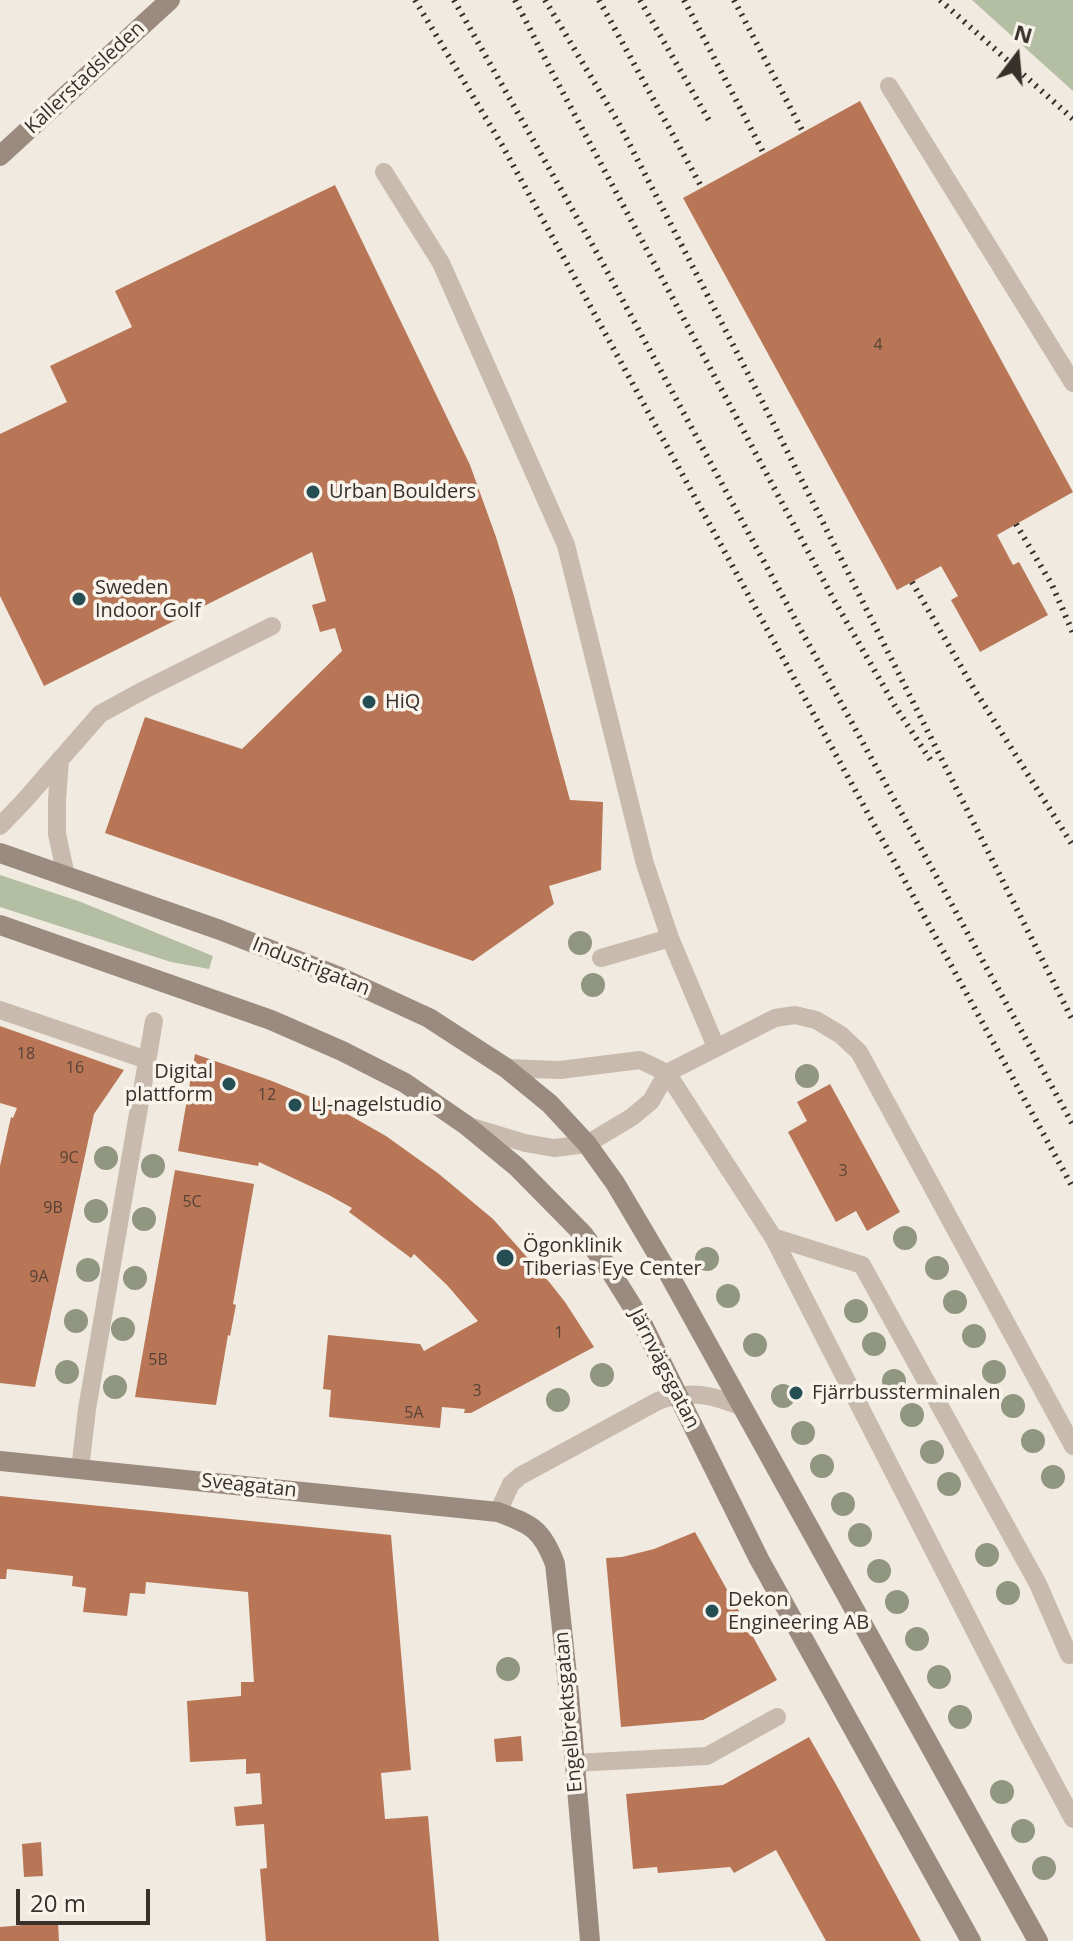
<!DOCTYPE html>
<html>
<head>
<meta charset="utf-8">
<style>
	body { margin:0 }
	#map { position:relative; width:1073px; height:1941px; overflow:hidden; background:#f0eae0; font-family:"Open Sans",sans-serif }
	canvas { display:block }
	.north { position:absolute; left:977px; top:16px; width:80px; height:80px; -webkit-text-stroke:6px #f8f4ec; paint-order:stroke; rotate:16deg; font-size:22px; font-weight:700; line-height:32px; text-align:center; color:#37302b }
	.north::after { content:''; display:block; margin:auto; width:28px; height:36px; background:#37302b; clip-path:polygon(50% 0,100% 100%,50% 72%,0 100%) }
	.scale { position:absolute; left:16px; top:1889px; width:134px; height:36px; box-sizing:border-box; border:4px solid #37302b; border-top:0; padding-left:10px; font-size:24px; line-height:28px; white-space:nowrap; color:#37302b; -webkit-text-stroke:6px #f8f4ec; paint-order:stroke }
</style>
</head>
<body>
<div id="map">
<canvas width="1073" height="1941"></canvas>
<div class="north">N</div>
<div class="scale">20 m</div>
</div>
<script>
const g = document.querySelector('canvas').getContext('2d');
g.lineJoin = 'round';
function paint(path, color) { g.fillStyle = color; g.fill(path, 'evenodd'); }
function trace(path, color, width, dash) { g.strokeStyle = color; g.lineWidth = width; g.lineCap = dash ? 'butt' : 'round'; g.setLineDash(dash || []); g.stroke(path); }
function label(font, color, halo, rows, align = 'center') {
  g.font = font + ' "Open Sans",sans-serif'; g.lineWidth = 7; g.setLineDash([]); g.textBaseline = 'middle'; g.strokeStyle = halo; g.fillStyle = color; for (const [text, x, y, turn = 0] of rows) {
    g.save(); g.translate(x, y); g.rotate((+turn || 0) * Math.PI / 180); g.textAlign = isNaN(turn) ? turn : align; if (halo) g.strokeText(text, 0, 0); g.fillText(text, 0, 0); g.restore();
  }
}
paint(new Path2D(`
	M972,0H1073V91Z
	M0,875L81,902L213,956L209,969L171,962L0,907Z`), '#b3bea2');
paint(new Path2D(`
	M860,101L1073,492L997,535L1013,565L1019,562L1048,615L980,652L951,600L958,596L941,566L897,590L683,198Z
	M335,185L470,465L496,537L514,596L570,800L603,802L601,870L549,886L554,904L473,961L105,833L145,717L242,749L342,651L335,628L320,632L312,605L326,601L312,552L44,686L0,596V434L67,402L50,366L132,327L115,291Z
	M0,1026L124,1070L94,1114L35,1387L0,1383V1166L11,1117L13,1118L17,1108L0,1103Z
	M195,1054L272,1081L335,1107L386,1136L439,1174L493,1219L550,1283L565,1302L594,1347L471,1413H464L465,1409L442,1407L440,1428L329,1417L331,1390L323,1389L328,1335L420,1344L424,1351L478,1321L447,1285L414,1254L411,1258L349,1212L352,1208L327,1194L259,1162L258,1166L178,1151Z
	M830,1084L900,1212L867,1231L856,1211L836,1222L788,1132L807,1121L797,1102Z
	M175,1170L254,1184L233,1304L236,1305L230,1336L228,1335L216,1405L135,1397Z
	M0,1496L391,1535L411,1770L381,1773L385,1819L428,1816L439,1941H266L260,1869L267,1868L264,1824L236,1826L234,1807L262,1804L260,1773L246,1774V1759L190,1762L187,1701L241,1696V1682H254L248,1592L146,1582L145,1594L130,1593L127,1616L83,1612L86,1588L72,1586L73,1576L7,1569L6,1579H0Z
	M695,1532L777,1680L703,1720L621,1727L606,1558L622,1557L654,1549Z
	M521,1736L523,1761L496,1762L494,1739Z
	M809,1737L838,1788L921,1941H826L776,1850L734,1873L730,1867L658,1873L657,1867L633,1869L626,1794L723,1785Z
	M41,1842L43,1876L24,1877L22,1844Z
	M58,1922L59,1941H0V1927Z`), '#b87657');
trace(new Path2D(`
	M889,86L1073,383
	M384,172L441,263L566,545L645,864L670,938L716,1047
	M60,759L57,800V834L66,876
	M0,826L24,801L100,714L144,690L272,626
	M601,958L670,938
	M0,1010L147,1060
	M506,1068L560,1070L640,1060L667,1073L773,1237L1027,1733L1073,1819
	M469,1126L525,1143L554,1148L587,1144L632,1117L651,1101L667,1073L775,1018L795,1015L816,1020L841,1035L859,1052L1073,1446
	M773,1237L862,1265L1038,1584L1069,1655L1073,1654
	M80,1470L87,1409L154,1021
	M498,1512L511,1484L520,1476L658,1401C689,1389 713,1395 742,1407
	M574,1763L707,1756L777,1717`), '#c8bbad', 18);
trace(new Path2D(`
	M0,156L170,0
	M0,853L220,930L340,977L429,1018L506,1068L550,1104L587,1144L615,1183L666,1269L1038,1941
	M0,925L271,1020L342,1051L405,1083L466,1125L517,1167L583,1234L609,1269L639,1317L759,1559L971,1941
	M0,1461L498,1512C532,1525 542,1529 555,1564L569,1694L590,1941`), '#9b8b7f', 20);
trace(new Path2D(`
	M415,0L502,145L1073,1188
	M454,0L602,262L802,632L1073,1125
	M515,0L554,76L834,600L895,706L933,764
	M545,0L618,122L762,401L1073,1021
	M599,0L702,188
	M640,0L711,124
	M684,0L764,154
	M734,0L803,132
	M940,0L1073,119
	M1016,524L1052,585L1073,633
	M912,582L974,689L1073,846`), '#37302b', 6, [2, 6]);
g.fillStyle = '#919680';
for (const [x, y] of [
	[580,943],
	[593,985],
	[807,1076],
	[106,1158],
	[153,1166],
	[96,1211],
	[144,1219],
	[905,1238],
	[707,1259],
	[937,1268],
	[88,1270],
	[135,1278],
	[728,1296],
	[955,1302],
	[856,1311],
	[76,1321],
	[123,1329],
	[974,1336],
	[874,1344],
	[755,1345],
	[67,1372],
	[994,1372],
	[602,1375],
	[894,1381],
	[115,1387],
	[783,1396],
	[558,1400],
	[1013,1406],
	[912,1415],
	[803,1433],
	[1033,1441],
	[932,1452],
	[822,1466],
	[1053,1477],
	[949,1484],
	[843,1504],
	[860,1535],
	[987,1555],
	[879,1571],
	[1008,1593],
	[897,1602],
	[917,1639],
	[508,1669],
	[939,1677],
	[960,1717],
	[1002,1792],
	[1023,1831],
	[1044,1868]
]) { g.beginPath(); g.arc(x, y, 12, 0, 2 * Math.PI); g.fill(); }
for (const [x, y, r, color] of [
	[313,492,8,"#254d54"],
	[79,599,8,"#254d54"],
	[369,702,8,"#254d54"],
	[229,1084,8,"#254d54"],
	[295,1105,8,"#254d54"],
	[505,1258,10,"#254d54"],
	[796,1393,8,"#254d54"],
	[712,1611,8,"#254d54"]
]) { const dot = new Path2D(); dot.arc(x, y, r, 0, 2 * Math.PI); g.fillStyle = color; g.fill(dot); trace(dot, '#f8f4ec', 3); }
label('16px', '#574236', null, [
	["4",878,345],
	["18",26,1054],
	["16",75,1068],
	["12",267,1095],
	["9C",69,1158],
	["3",843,1171],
	["5C",192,1202],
	["9B",53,1208],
	["9A",39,1277],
	["1",559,1333],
	["5B",158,1360],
	["3",477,1391],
	["5A",414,1413]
]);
label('20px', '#37302b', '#f8f4ec', [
	["Kallerstadsleden",85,78,-43],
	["Industrigatan",311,967,22],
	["Järnvägsgatan",664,1369,63],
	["Sveagatan",249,1486,6],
	["Engelbrektsgatan",569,1712,-95]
]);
label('20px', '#37302b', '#f8f4ec', [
	["Urban Boulders",329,492],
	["Sweden",95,588],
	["Indoor Golf",95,611],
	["HiQ",385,702],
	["Digital",213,1072,"right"],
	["plattform",213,1095,"right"],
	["LJ-nagelstudio",311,1105],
	["Ögonklinik",523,1246],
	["Tiberias Eye Center",523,1269],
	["Fjärrbussterminalen",812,1393],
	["Dekon",728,1600],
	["Engineering AB",728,1623]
], 'left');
</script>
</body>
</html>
